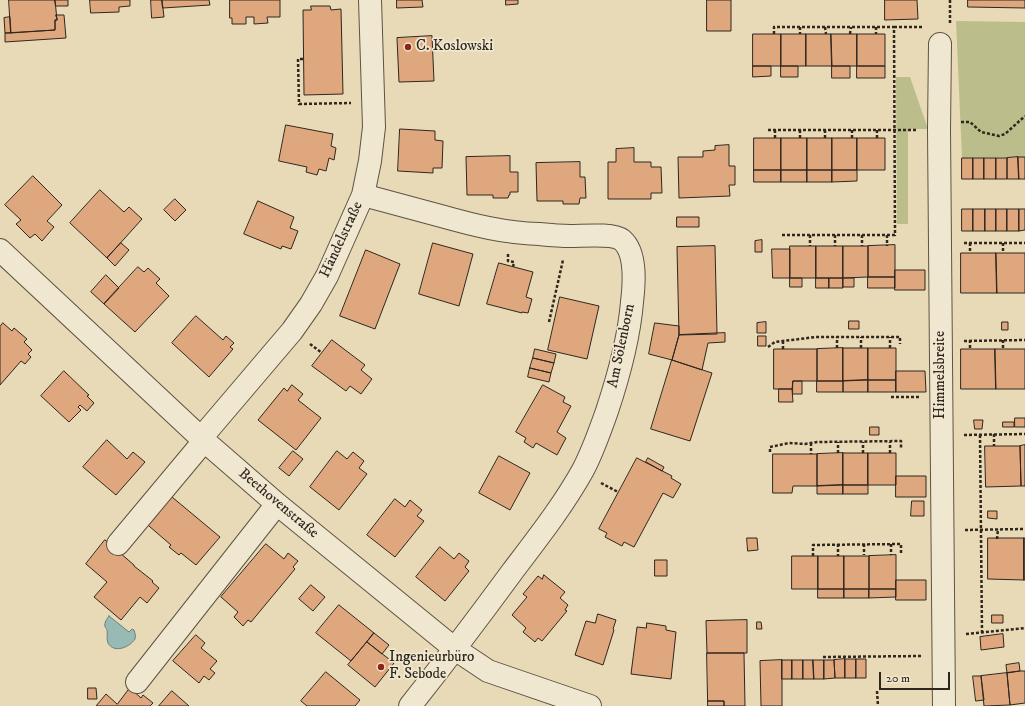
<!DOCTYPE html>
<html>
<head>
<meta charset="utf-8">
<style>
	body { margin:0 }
	#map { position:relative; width:1025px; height:706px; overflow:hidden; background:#e8dab6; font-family:"IM FELL DW Pica",serif }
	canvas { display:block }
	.scale { position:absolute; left:879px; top:672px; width:71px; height:18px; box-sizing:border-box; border:2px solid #30261e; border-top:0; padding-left:5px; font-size:12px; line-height:14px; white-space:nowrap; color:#30261e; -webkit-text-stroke:3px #f0e7d0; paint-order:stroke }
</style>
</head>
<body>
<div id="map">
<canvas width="1025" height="706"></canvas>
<div class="scale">20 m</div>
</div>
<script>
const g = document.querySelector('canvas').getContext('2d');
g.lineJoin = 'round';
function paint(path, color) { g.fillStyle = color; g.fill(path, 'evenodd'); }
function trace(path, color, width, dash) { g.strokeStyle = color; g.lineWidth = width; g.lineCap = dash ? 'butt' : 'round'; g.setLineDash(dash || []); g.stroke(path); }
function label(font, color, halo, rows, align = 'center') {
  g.font = font + ' "IM FELL DW Pica",serif'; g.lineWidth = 3.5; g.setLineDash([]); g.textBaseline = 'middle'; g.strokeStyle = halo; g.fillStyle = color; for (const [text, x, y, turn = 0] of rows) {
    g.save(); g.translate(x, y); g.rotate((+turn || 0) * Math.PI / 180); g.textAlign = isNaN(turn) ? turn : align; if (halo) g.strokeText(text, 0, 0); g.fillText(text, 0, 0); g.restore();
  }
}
paint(new Path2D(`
	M956,21L1025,22V157L962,158Z
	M896,77H910L928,129H908V224H897Z`), '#bbbe8a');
const water = new Path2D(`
	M109,616L129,632L132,629L134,630C135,633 136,636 135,639C130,647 114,654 108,643C106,638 108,634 107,630C107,629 106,628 105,627C104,622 107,619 109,616Z`);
paint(water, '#98bab5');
trace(water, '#6e7f79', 1);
const building = new Path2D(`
	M9,0H55L57,20H55V30L11,33Z
	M55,0H68V6H56Z
	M90,0H130V6L119,7V12L91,13Z
	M151,0H162L164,17L152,18Z
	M162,0H209L210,5L163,8Z
	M230,0H280V17H267L268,23L254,24V17H246V24H232V18H230Z
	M397,0H422L423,7L397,8Z
	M506,0H518V4L506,5Z
	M707,0H731V31H707Z
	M885,0H917L918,19L885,20Z
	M968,0H1025V8L968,7Z
	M311,6H330L331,10L341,9L343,94L304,95L303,10H311Z
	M56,15H64L66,38L5,42V33L55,30V20H57Z
	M10,17L11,33H5L4,18Z
	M753,34H781V66H753Z
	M781,34H806V66H781Z
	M806,34H831L832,66H806Z
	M831,34H857V66H832Z
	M857,34H885V66H857Z
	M432,36L434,81L399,82L397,38Z
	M753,66H771V76L753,77Z
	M781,66H798V77H781Z
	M832,66H850V78H832Z
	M857,66H885V78H857Z
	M286,125L333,134L331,146L336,148L334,160L329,158L326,171L319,169L317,175L306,172L307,167L279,161Z
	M400,129L435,131V140L443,141L442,168H433V173L398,171Z
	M754,138H781V170H754Z
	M781,138H807V170H781Z
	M807,138H832V170H807Z
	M832,138H857V170H832Z
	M857,138H885V170H857Z
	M729,145V166H735V185H729L730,196L679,198L678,157H703V151L715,150V146Z
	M634,148V162H651V167H661L662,193H651V199H608V162H616V149Z
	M510,156V172H518V192H510V195H509L508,198H493V195H467L466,157Z
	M1018,157H1025V179H1019Z
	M1018,157L1019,179H1007V158Z
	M962,158H973V179H962Z
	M973,158H984V179H973Z
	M984,158H996V179H984Z
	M996,158H1007V179H996Z
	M580,162V177H585L586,198H580L579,204H563V201H537L536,163Z
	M754,170H781V182H754Z
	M781,170H807V182H781Z
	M807,170H832V182H807Z
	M832,170H857V181L832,182Z
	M33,176L62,205L47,221L54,227L42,241L35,234L30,238L16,224L21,220L5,205Z
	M100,190L124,212L129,207L142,219L107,258L70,223Z
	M175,199L186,210L175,221L164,210Z
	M258,201L294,217L290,228L298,231L291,249L282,246L281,249L244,234Z
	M962,209H973V231H962Z
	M973,209H985V231H973Z
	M985,209H996V231H985Z
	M996,209H1007V231H996Z
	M1007,209H1019V231H1007Z
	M1019,209H1025V230L1019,231Z
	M677,217H699V227H677Z
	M762,240V252H755V241Z
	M121,243L129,250L115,266L107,258Z
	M433,243L473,254L459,306L419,294Z
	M895,245V277H868V246Z
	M715,246L717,334L679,335L677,247Z
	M790,246H816V278H790Z
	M816,246H843V278H816Z
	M843,246H868V277L843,278Z
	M772,249H790V278H773Z
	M366,250L400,264L375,329L340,316Z
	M961,253H996L997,293H961Z
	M996,253H1025V293H997Z
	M499,263L533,272L526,297L532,299L528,313L522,312V313L487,304Z
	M138,267L144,272L148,268L160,279L156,283L169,296L135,332L104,304Z
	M895,270H925V290H895Z
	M106,275L119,288L104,304L91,292Z
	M868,277H895V288H868Z
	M790,278H802V287H790Z
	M816,278H829V288H816Z
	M829,278H843V288H829Z
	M843,278H854V287H843Z
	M560,297L599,306L587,359L548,350Z
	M196,316L223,340L226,336L234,343L230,347L233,349L209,377L172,343Z
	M849,321H859V329H849Z
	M766,322V333H757V323Z
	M1002,322H1008V330H1002Z
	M3,323L12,331L14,328L27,339L24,342L32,350L28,354L31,357L25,364L21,361L0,385V327Z
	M655,323L679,326V335L672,360L649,354Z
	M725,333V342L708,343L702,370L672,360L679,335Z
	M758,336H766V346H758Z
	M332,340L365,365L361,370L372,379L361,394L350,386L346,391L312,366Z
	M843,348H868V380L843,381Z
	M843,348V381H817V349Z
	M868,348H896V380H868Z
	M535,349L556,354L554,363L533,358Z
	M774,349H817V381H793L792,389H774Z
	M961,349H995L996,389H961Z
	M995,349H1025V389H996Z
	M533,358L554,363L551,373L530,368Z
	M672,360L712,373L690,441L651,429Z
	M530,368L551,373L549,382L528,377Z
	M64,371L89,395L87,396L94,403L87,411L80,405L78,407L81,410L69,422L41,396Z
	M896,371H925L926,392H896Z
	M868,380V392H843V381Z
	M868,380H896V392H868Z
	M793,381H802V394H793Z
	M817,381H843V392H817Z
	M292,385L303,394L298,400L321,418L296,450L258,420L284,388L287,391Z
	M543,385L565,397L563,402L571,406L557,432L566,438L557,455L536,443L533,448L524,442L526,438L516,432Z
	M779,389H792L793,402H779Z
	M1015,418H1025V427H1015Z
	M974,420H983L982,429H975Z
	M1003,422H1014V427H1003Z
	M870,427H879V435H870Z
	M107,440L127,459L133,452L145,462L116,495L83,467Z
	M1025,445V486H1021L1020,446Z
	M985,446H1020L1021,486L986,487Z
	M293,451L303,459L289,476L279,468Z
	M337,451L347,459L353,452L364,461L359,468L367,474L339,510L310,487Z
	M843,453H868V485H843Z
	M843,453V485L817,486V454Z
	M868,453H896V485H868Z
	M773,454H817V486H793L792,493H773Z
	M499,456L530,473L510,510L479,493Z
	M637,458L672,476L671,478L681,484L673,498L663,493L634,547L624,542L622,546L605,537L607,533L599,529Z
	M648,458L664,467L662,471L646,462Z
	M896,476H926V497H896Z
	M843,485V494H817V486Z
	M843,485H868V494H843Z
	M166,492L220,537L196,565L181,553L179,555L169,547L171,545L142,520Z
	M395,499L405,507L410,500L422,510L417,516L424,521L395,557L367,535Z
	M912,501H924V516H911Z
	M988,511H997V519L988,518Z
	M747,538H757L758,550L748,551Z
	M988,538H1024V580L988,579Z
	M1024,538H1025V580H1024Z
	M105,540L134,565V566L153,581L152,582L159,588L147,603L140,597L121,620L94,597L107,582L86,564Z
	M266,544L284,559L288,553L298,561L293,567L295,569L251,622L248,620L243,626L234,617L238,612L221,597Z
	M440,547L454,559L459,553L469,561L465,567L469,571L445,601L416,577Z
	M896,555V589H869V556Z
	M792,556H818V589H792Z
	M818,556H844V589H818Z
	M844,556H869V589H844Z
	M655,560H667V576H655Z
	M544,575L565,592L560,598L568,605L565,610L567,611L542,641L538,638L535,642L523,632L526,628L512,615L527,597L523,594L538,576L542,579Z
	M896,580H926V600H896Z
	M311,585L325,597L313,611L299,599Z
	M818,589H844V598H818Z
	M844,589H869V598H844Z
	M869,589H896V597L869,598Z
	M339,605L374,633L351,661L316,633Z
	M598,614L616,620L613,629L614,630L603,665L575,655L586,621L595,623Z
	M992,615H1003V623H992Z
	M747,620V653H707L706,621Z
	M757,622H761L762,629H757Z
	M647,623L666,626V630L676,632L671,679L631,674L637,627L646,628Z
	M374,633L389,645L382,654L367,642Z
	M1003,634L1004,647L981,650L980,637Z
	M196,635L205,643L201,648L217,661L210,669L215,673L209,680L204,676L199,683L173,661Z
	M367,642L394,663L375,687L348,665Z
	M707,653H744L745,706H724V701H708Z
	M845,659H856V678H845Z
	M845,659V678H835L834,660Z
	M856,659H866V678H856Z
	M782,660V706H761L760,661Z
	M782,660H792V679H782Z
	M792,660H803V679H792Z
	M803,660H813L814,679H803Z
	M813,660H824V679H814Z
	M824,660H834L835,678L824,679Z
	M1019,663L1020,671L1007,673L1006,665Z
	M1020,671H1025V703L1010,705L1007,673Z
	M326,672L360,700L355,706H307L301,701Z
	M1007,673L1010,705L984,706L981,676Z
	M973,676H981L984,700L976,701Z
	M88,688H96L97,699H88Z
	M130,688L141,698L143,695L153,703L150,706H96L106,694L117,704Z
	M172,691L189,706H159Z
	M708,701H724V706H708Z`);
paint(building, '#dea77e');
trace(building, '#30261e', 1);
const minor = new Path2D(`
	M940,44L939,130L944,706
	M363,195C389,202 415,209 441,216C473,225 504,233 539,234C549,235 560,236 571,236C583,236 613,233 622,240C637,253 634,285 632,302C629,339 619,375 607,411C600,431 593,451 583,470C563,506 537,539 512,572C479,617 445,662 410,706
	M0,250L201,438L277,504L455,649L488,671L590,706
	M201,438L292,331L311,304L327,276L363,195L370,161L374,127L370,0
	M118,544L204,441
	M137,682L277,504`);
trace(minor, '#5e5344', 24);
trace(new Path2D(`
	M950,23V0
	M800,27V34
	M825,27L826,34
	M876,27V34
	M894,27H924
	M774,34V27H894L895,235H782
	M850,34L851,27
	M303,59H298L299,104L351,103
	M961,122H970L981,132L999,136L1005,134L1025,116
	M768,130H917
	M775,130V138
	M825,130V138
	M877,130V138
	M800,138V130
	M852,138V130
	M810,235V246
	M835,235V246
	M862,235V246
	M887,235V246
	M964,243H1025
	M970,243V253
	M1003,243V253
	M508,254V261L514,262L513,267
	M549,322L563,260
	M970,340V349
	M1003,340V349
	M783,341V349
	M964,341L1025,340
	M310,344L322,353
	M768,347L775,342L783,341L816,337H900V344
	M837,348V337
	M861,348V337
	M890,348V337
	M891,397H919
	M994,434V446
	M964,435L1025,434
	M980,435L982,633
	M811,443V454
	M770,452V447L789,443L805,444L817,442L901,441V448
	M838,453V442
	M863,453V442
	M890,453V442
	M601,483L618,492
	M965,530L1025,529
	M997,539L998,529
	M838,544V556
	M864,544V555
	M891,544V555
	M813,556V545L901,544V555
	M966,634L1025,628
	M823,657L921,656
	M877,691L878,706`), '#30261e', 2.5, [3, 2]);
trace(minor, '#f0e7d0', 22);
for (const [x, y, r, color] of [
	[408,47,4,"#8f2418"],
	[381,667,4,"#8f2418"]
]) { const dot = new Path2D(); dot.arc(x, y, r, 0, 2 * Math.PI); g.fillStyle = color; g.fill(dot); trace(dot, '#f0e7d0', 1.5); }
label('15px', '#30261e', '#f0e7d0', [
	["C. Koslowski",416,47],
	["Ingenieurbüro",389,658],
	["F. Sebode",389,675]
], 'left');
label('15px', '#30261e', '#f0e7d0', [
	["Händelstraße",342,240,-65],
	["Am Sölenborn",622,346,-78],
	["Himmelsbreite",941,375,-90],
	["Beethovenstraße",278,504,40]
]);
</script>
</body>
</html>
